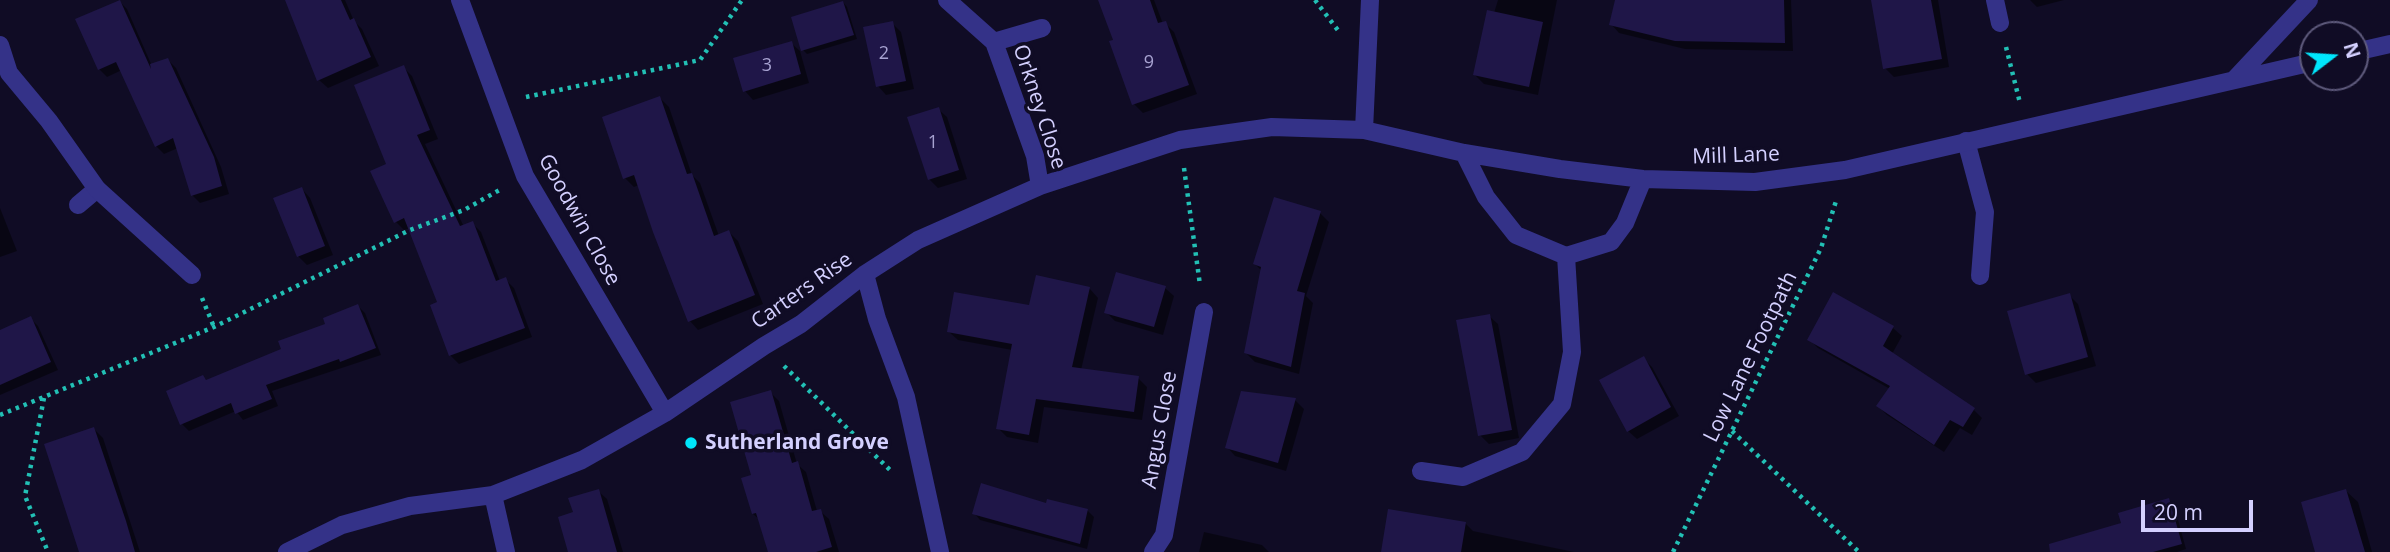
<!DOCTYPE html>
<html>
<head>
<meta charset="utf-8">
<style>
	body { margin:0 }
	#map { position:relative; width:2390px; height:552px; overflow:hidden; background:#100c25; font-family:"Open Sans",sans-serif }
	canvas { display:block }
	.north { position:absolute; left:2299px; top:21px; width:70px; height:70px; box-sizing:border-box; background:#100c25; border:2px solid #5e5a7c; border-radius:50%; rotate:73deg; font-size:19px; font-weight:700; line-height:28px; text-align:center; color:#d4d0ff }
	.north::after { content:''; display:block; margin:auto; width:24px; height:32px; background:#00e5fb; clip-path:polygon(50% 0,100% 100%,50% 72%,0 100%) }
	.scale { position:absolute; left:2141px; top:500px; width:112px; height:32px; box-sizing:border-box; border:4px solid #d4d0ff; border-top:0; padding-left:9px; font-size:21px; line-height:24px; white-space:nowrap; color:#d4d0ff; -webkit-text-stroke:5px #100c25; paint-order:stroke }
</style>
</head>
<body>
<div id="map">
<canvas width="2390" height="552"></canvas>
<div class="north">N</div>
<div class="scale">20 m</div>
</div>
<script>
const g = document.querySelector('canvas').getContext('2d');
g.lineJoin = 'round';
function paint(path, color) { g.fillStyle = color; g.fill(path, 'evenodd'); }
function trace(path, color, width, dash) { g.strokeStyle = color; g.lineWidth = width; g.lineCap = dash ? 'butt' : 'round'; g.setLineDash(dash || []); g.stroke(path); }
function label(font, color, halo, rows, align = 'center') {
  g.font = font + ' "Open Sans",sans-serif'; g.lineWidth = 7; g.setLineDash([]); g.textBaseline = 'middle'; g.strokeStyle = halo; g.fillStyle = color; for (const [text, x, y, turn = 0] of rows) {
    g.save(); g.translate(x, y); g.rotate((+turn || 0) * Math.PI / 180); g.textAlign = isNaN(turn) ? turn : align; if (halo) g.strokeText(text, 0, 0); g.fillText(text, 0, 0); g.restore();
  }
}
paint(new Path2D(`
	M287,0H345L354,21L362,29L379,66L328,88L319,80Z
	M1100,0H1154L1163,24L1165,23L1174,32L1197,94L1143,113L1134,104Z
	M1498,0H1557L1538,95L1484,84L1475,75Z
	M1617,0H1791L1793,51L1685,49L1619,33L1611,24Z
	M1872,0H1938L1949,67L1894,77L1885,68Z
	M2030,0H2064L2037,7Z
	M119,1L127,9L152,66L168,60L176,68L221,167L229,194L200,203L192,195L178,148L164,154L156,146L122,70L107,77L99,69Z
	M843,2L847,7L857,39L807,54L803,50Z
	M892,23L901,32L914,89L886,95L878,86Z
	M791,43L800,51L809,83L753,100L745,91Z
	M403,67L412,76L438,139L425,144L464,227L473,224L481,232L500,281L505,279L514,288L532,337L459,364L450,355L440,303L410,228L404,230L396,222L388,164Z
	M660,98L669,107L692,175L700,183L719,236L729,232L738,241L763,304L698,330L690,321L639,185L634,187L625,178Z
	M938,109L947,117L967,179L938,188L929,179Z
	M302,189L310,198L333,255L307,265L298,256Z
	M0,208L17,251L0,257Z
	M1320,213L1329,222L1306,296L1313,303L1299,374L1255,362L1246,353L1262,271L1255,264Z
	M1165,288L1174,296L1163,335L1115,321L1106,312Z
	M1090,289L1098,298L1081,370L1138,378L1147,387L1142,420L1044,407L1038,443L1007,437L998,428L1012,350L958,340L949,332Z
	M2069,295L2078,304L2096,366L2036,383L2027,374Z
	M358,306L365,313L381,355L272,391L278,406L243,420L236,411L189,431L182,424L168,392L203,377L207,381L283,350Z
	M1489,316L1498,324L1519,438L1489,444L1480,435Z
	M30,318L38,326L58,370L0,395V332Z
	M1893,328L1902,336L1892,354L1973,409L1982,418L1972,435L1960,428L1944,452L1887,415L1878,406L1890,389L1818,348L1809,339Z
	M1643,358L1652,367L1679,416L1637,439L1628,431Z
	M770,392L779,401L797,464L806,472L817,511H820L829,519L839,552H770L761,521L753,514V476Z
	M1295,400L1304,409L1286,471L1235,456L1227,447Z
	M94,429L103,438L140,552H80Z
	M598,491L607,499L623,552H570L575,513Z
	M2346,491L2358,502L2372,552H2317Z
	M2168,500L2174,505L2186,549L2177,552H2062Z
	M1048,505L1087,510L1094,517L1087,549L980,520L974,513Z
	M1465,523L1473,531L1574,552H1383Z
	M1204,532L1262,545L1269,552H1199Z`), '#0007');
paint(new Path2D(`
	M120,0L151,69L150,64L168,58L214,157L222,186L191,196L173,138L155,147L116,62L98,70L75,19Z
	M285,0H341L350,20L354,18L371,57L317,81Z
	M1098,0H1150L1158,23L1166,21L1189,85L1132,105L1109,41L1113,40Z
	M1615,0H1784L1785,43L1675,41L1609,25Z
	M1871,0H1931L1942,59L1883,69Z
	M843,1L854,35L801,51L791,17Z
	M1487,10L1543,22L1529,87L1473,75Z
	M893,21L906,81L876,87L863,27Z
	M792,41L801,74L743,92L733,58Z
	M404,65L430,130L417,135L460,226L473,221L496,281L506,277L525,328L449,356L430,305L437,302L404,218L394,223L370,171L386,164L354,85Z
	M660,96L687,174L692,173L714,236L729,230L755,295L688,322L653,232L634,175L623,179L602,117Z
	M939,107L959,170L928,180L907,117Z
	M302,187L325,246L297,257L273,198Z
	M1274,197L1321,211L1297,291L1305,293L1291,367L1244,353L1261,267L1253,264Z
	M1116,272L1166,286L1154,327L1104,313Z
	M1036,275L1090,287L1072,367L1139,376L1134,412L1036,399L1029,435L996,429L1012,344L947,332L954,292L1029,305Z
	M1833,292L1894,326L1883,346L1975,408L1963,427L1950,420L1934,445L1876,406L1890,386L1807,340Z
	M2070,293L2088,357L2025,375L2007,311Z
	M358,304L376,348L340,362L339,359L266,385L272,399L235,414L231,403L180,425L166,391L203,375L206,380L281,349L278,341L325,324L323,318Z
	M1490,314L1512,430L1478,436L1456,320Z
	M31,316L51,362L0,385V330Z
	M1644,356L1671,407L1627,432L1599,380Z
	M771,390L792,463L798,461L812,511L821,509L832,547L816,552H768L756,513L752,514L741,478L751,475L730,402Z
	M1241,391L1296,398L1278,463L1225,448Z
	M94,427L126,521L135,552H79L44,444Z
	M981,483L1046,503L1047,499L1088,509L1080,544L972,514Z
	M599,489L617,552H568L558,517L573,512L568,498Z
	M2346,489L2365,552H2315L2301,502Z
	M2169,498L2182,544L2153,552H2050L2049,544L2121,523L2118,513Z
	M1388,509L1466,522L1461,552H1381Z`), '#1f1648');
trace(new Path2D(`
	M1315,0L1340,33
	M2006,47L2020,103
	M526,97L700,60L742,0
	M1184,168L1200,285
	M202,298L214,327
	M784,366L893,473
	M44,398L25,496L48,552
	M0,415L214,327L410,230L464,210L503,188
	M1732,431L1859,552
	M1673,552L1821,248L1837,198`), '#22c0b5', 4.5, [3.5, 5]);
trace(new Path2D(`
	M1966,141L1985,212L1980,276
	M78,205L97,189`), '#343288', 18);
trace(new Path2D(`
	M460,0L525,176L665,413
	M947,0L994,42L1035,156L1040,186
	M1995,0L2000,23
	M994,42L1042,28
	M0,45L9,73L49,121L97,189L192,275
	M2355,52L2390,44
	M2234,80L2309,0
	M1364,130L1370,0
	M1464,153L1486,197L1516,235L1566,256L1611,242L1625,223L1643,179
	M865,274L877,319L906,397L940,552
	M1421,471L1463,477L1522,452L1562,404L1572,352L1566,256
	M493,495L506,552
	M287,552L342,525L410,506L493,495L582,460L665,413L764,346L801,324L865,274L918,240L1040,186L1180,140L1272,127L1364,130L1464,153L1560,169L1643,179L1755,182L1845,170L2313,62
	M1153,552L1164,535L1204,312`), '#343288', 18);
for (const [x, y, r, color] of [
	[691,443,7,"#00e5fb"]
]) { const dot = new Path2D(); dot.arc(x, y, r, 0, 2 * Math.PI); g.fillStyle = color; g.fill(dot); trace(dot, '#100c25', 2.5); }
label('18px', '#a7a2d1', null, [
	["2",884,54],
	["9",1149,63],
	["3",767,66],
	["1",933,143]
]);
label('21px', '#d4d0ff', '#100c25', [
	["Orkney Close",1039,107,72],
	["Mill Lane",1736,156,-2],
	["Goodwin Close",579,220,61],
	["Carters Rise",802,291,-35],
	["Low Lane Footpath",1751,357,-64],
	["Angus Close",1160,430,-80]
]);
label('bold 21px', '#d4d0ff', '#100c25', [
	["Sutherland Grove",705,443]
], 'left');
</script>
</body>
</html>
